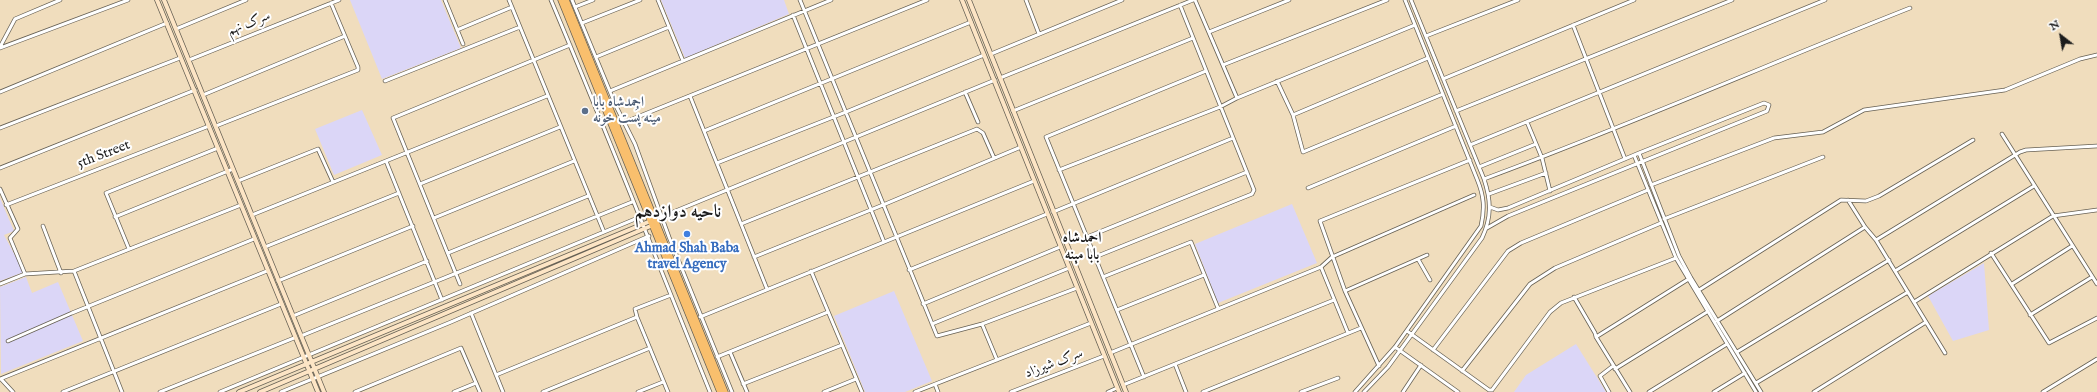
<!DOCTYPE html>
<html>
<head>
<meta charset="utf-8">
<style>
	body { margin:0 }
	#map { position:relative; width:2097px; height:392px; overflow:hidden; background:#f0ddbd; font-family:"IM FELL English",serif }
	canvas { display:block }
	.north { position:absolute; left:2041px; top:16px; width:40px; height:40px; -webkit-text-stroke:3px #fff; paint-order:stroke; rotate:329deg; font-size:11px; font-weight:700; line-height:16px; text-align:center; color:#1c1c1c }
	.north::after { content:''; display:block; margin:auto; width:14px; height:18px; background:#1c1c1c; clip-path:polygon(50% 0,100% 100%,50% 72%,0 100%) }
</style>
</head>
<body>
<div id="map">
<canvas width="2097" height="392"></canvas>
<div class="north">N</div>
</div>
<script>
const g = document.querySelector('canvas').getContext('2d');
g.lineJoin = 'round';
function paint(path, color) { g.fillStyle = color; g.fill(path, 'evenodd'); }
function trace(path, color, width, dash) { g.strokeStyle = color; g.lineWidth = width; g.lineCap = dash ? 'butt' : 'round'; g.setLineDash(dash || []); g.stroke(path); }
function label(font, color, halo, rows, align = 'center') {
  g.font = font + ' "IM FELL English",Amiri,serif'; g.lineWidth = 4; g.setLineDash([]); g.textBaseline = 'middle'; g.strokeStyle = halo; g.fillStyle = color; for (const [text, x, y, turn = 0] of rows) {
    g.save(); g.translate(x, y); g.rotate((+turn || 0) * Math.PI / 180); g.textAlign = isNaN(turn) ? turn : align; if (halo) g.strokeText(text, 0, 0); g.fillText(text, 0, 0); g.restore();
  }
}
paint(new Path2D(`
	M350,0H441L461,48L382,79Z
	M661,0H784L789,14L685,58Z
	M362,110L382,155L334,175L315,129Z
	M0,198L14,231L4,235L24,272L0,281Z
	M1292,204L1317,263L1218,303L1195,244Z
	M1984,263L1989,330L1953,341L1928,296Z
	M26,277L32,293L58,282L83,341L1,374L0,287Z
	M894,291L932,381L905,392H865L834,316Z
	M1576,344L1606,392H1514L1526,375Z`), '#dbd6f7');
const street = new Path2D(`
	M445,0L463,44
	M509,0L604,232
	M551,0C606,130 657,261 710,392
	M572,0L616,106L635,144L669,237L732,392
	M658,0L683,61
	M800,0L937,336L982,324L1077,288
	M1026,0L1039,34
	M1195,0L1237,98
	M575,7L593,0
	M793,15L884,242
	M582,23L640,0
	M1573,25L1625,159
	M176,29L246,0
	M457,30L512,7
	M1209,32L1289,0
	M1426,36L1518,0
	M0,47L15,19L60,0
	M0,48L128,0
	M991,54L1122,0
	M596,57L669,27
	M189,60L339,0
	M1223,65L1387,0
	M1000,78L1193,0
	M1443,79L1634,0
	M385,81L520,27
	M1277,81L1293,115L1303,152L1443,94
	M610,91L831,0
	M0,92L167,23
	M965,92L978,122
	M203,95L345,36
	M690,96L767,289
	M1013,111L1193,38
	M1456,111L1732,0
	M1293,115L1428,58
	M625,122L927,0
	M1527,122L1542,158L1550,191
	M216,126L358,70V67L331,3
	M0,128L180,58
	M704,131L971,22
	M2002,134L2097,284
	M1470,145L1825,0
	M1639,153L1679,256L1691,278L1761,392
	M1634,155L1676,258L1756,392
	M386,161L442,300
	M717,163L846,112L984,55
	M1479,167L1536,144
	M0,168L195,90
	M1059,170L1220,107L1237,98L1415,25
	M1484,179C1628,126 1768,64 1910,8
	M238,181L318,149L333,182
	M420,184L560,127
	M1651,185L1774,138L1823,132L1864,110L2005,90L2080,59L2097,55
	M1308,188L1456,126
	M0,189L18,229L10,238L25,274L74,271L241,205
	M1489,194L1546,173
	M1848,200L1865,227L1876,240L1945,353
	M6,205L209,126
	M1053,212L1233,138
	M252,215L547,96
	M115,217L233,169
	M661,217L995,80
	M434,218L574,161
	M1664,219L1823,157
	M741,224L977,129L983,133L994,158
	M43,226L61,273
	M1487,228L1508,216L1767,111L1769,105L1764,103L1639,153L1508,208L1498,210L1490,207
	M1087,237L1247,172
	M1876,240L2020,152L2026,150L2097,146
	M265,247L399,193
	M129,249L106,193L218,148
	M448,253L588,196
	M1991,253L2049,343L2097,318
	M754,257L883,205L1021,147
	M1095,257L1252,194L1254,190L1180,5
	M1418,259L1430,280
	M1321,267L1348,333
	M909,270L1047,214
	M74,271L122,392
	M811,271L862,392
	M1895,271L2034,186
	M1103,277L1191,242L1218,308
	M278,281L413,226
	M0,284L25,274
	M460,284L393,118L570,45
	M2012,284L2072,246
	M1699,290L1841,200L1866,201L1879,196L1973,140
	M1345,291L1427,255
	M1574,297L1595,333L1596,337L1630,392
	M1914,302L2053,216L2097,210
	M923,304L1060,247
	M1117,310L1204,275
	M471,313L503,392
	M2030,315L2092,277
	M293,316L427,261
	M637,317L668,392
	M700,317L1034,181
	M1717,321L1865,227
	M932,324L1069,268
	M982,324L997,360
	M1407,331L1489,390H1492L1550,312L1561,303L1676,258
	M301,336L632,202
	M1596,337L1687,280
	M8,341L72,313L254,239
	M1395,347L1458,392
	M1433,350L1508,251L1521,243L1648,190
	M730,352L747,392
	M1737,352L1889,260
	M1110,353L1321,267L1332,257L1474,195
	M717,357L828,312
	M1175,364L1186,392
	M1379,366L1345,291L1320,221L1470,160
	M1615,369L1707,312
	M1462,371L1530,284L1555,268L1661,223
	M496,375L637,317L635,309L671,295
	M1144,377L1046,137L1206,71
	M0,379L267,271
	M1,379L13,392
	M1756,383L1908,292
	M743,384L842,345
	M935,384L938,392
	M1123,385L1334,300
	M63,392L281,304
	M160,392L294,338
	M220,392L640,217
	M281,392L451,322L649,236
	M355,392L461,348L480,392
	M454,392L476,383
	M543,392L650,348
	M638,392L663,382
	M824,392L856,379
	M915,392L1091,323
	M1011,392L1104,356
	M1108,392L1117,388
	M1203,392L1361,328
	M1301,392L1338,378
	M1355,392L1395,347L1481,226C1485,208 1484,196 1477,179L1405,0
	M1364,392L1388,367L1482,238C1492,217 1491,200 1484,179L1411,0
	M1403,392L1421,365
	M1609,392L1600,376L1613,366
	M1649,392L1727,344
	M1714,392L1745,373
	M1814,392L1926,322
	M2043,392L2097,359`);
const secondary = new Path2D(`
	M157,0L318,392
	M164,0L324,392
	M962,0L1119,392
	M969,0L1126,392
	M239,392L653,220
	M260,392L653,225`);
const highway = new Path2D(`
	M561,0L720,392
	M566,0L725,392`);
trace(street, '#666054', 4.5);
trace(secondary, '#666054', 5.5);
trace(highway, '#666054', 7);
trace(street, '#fff', 3);
trace(secondary, '#fde5c5', 4);
trace(highway, '#f9bf6d', 5.5);
for (const [x, y, r, color] of [
	[585,111,4,"#5c6f8a"],
	[687,234,4,"#3f7fe0"]
]) { const dot = new Path2D(); dot.arc(x, y, r, 0, 2 * Math.PI); g.fillStyle = color; g.fill(dot); trace(dot, '#fff', 1.5); }
label('14px', '#1c1c1c', '#fff', [
	["سرک نهم",249,24,-22],
	["5th Street",104,155,-21],
	["سرک شیرزاد",1054,364,-21]
]);
label('bold 14px', '#4e5e75', '#fff', [
	["احمدشاه بابا",593,103],
	["مینه پُست خونه",593,119]
], 'left');
label('bold 14px', '#366cbe', '#fff', [
	["Ahmad Shah Baba",687,249],
	["travel Agency",687,265]
]);
label('bold 15px', '#1c1c1c', '#fff', [
	["احمدشاه",1082,239],
	["بابا مېنه",1082,256]
]);
label('bold 18px', '#1c1c1c', '#fff', [
	["ناحیه دوازدهم",678,213]
]);
</script>
</body>
</html>
